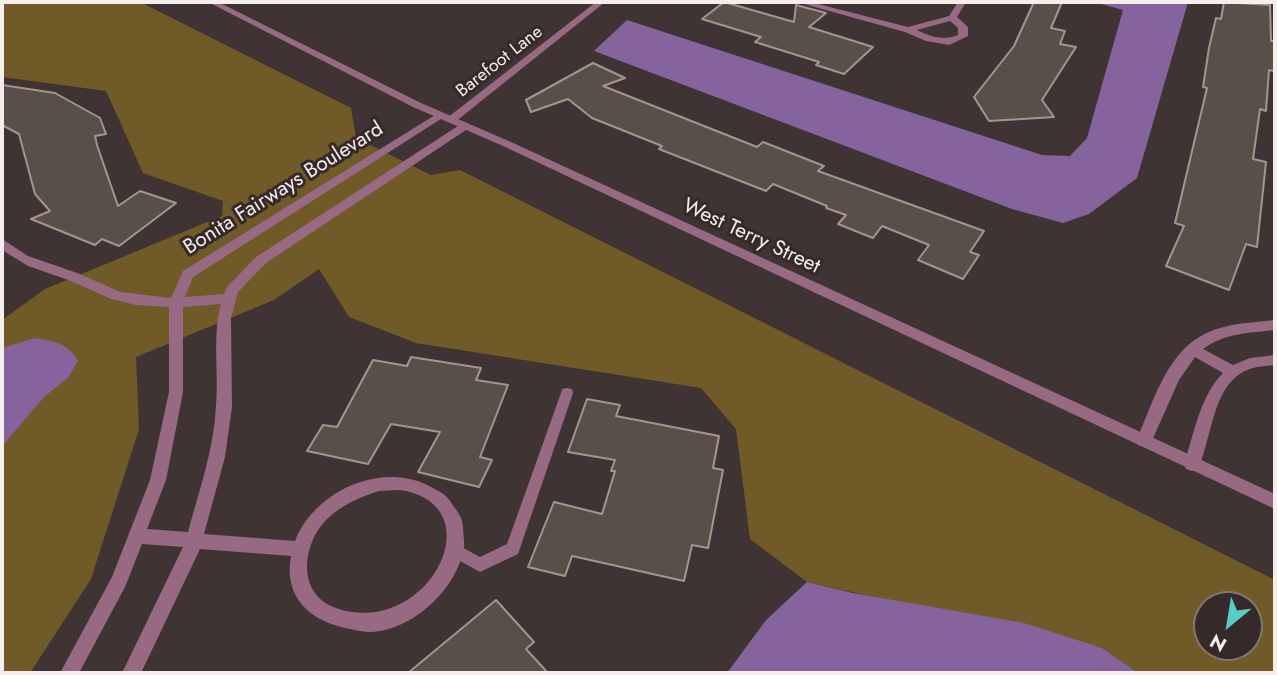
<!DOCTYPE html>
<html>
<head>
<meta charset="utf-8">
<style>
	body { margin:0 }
	#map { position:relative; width:1277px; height:675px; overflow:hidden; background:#403333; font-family:Jost,sans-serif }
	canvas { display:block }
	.frame { position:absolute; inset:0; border:4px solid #f6eded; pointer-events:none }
	.north { position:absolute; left:1193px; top:591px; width:70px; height:70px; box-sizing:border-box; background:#352929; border:2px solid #827777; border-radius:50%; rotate:210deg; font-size:19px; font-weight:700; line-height:28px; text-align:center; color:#f6eded }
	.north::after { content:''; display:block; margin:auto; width:24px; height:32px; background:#56cec4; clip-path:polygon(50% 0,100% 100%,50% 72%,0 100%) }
</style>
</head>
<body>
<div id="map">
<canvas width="1277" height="675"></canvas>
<div class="frame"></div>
<div class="north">N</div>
</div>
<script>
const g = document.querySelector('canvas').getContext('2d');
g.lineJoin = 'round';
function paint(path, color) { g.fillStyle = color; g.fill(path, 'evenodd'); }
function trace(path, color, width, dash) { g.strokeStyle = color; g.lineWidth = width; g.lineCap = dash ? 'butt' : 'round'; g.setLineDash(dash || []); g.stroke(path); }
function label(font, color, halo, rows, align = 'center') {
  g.font = font + ' Jost,sans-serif'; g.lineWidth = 6; g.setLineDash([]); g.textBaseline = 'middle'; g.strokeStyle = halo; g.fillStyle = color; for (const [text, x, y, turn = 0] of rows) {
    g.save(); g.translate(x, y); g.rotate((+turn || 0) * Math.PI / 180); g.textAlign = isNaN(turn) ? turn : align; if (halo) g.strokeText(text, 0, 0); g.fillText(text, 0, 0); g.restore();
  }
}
paint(new Path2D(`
	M2,2H140L351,108L356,138L431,175L460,170L1275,580V673H1138L1102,648L807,582L750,539L736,429L701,388L416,343L349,317L319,269L274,300L136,357L139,429L91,579L30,673H2V320L45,289L222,216L223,201L143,173L106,91L2,77ZM1207,605H1249V647H1207Z`), '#705a28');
paint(new Path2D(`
	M1094,2H1188L1137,178L1089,214L1063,223L1012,209L594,51L627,20L1042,155L1070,156L1087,138L1123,10Z
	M35,338C53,341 70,344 78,361L68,378L45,396L2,446V348Z
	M807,582L853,593L1024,623L1102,648L1138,673H727L766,620Z`), '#85649d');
const building = new Path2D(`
	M724,2L794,22L796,5L826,13L809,27L873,47L844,74L816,65L819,62L755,42L761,37L702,19Z
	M1034,2H1062L1051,28L1065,31L1060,44L1076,47L1042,100L1054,117L989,121L974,97L1014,46Z
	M1224,2L1270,5L1271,41H1275L1274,71L1269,70L1266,111L1260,109L1253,159L1266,162L1257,247L1246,244L1229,290L1166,266L1184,226L1175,223L1207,88L1203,87L1209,48L1216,18L1221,19Z
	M593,63L625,78L603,86L757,147L763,142L824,166L818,171L984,231L970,252L979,255L963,279L918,260L929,245L882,226L873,238L838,224L846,215L826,208L827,206L773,184L766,191L659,149L662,146L592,118L568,99L531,112L526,100Z
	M2,85L55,93L100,118L106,134L95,136L97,145L118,206L140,191L176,203L119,246L102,239L95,245L31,219L50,211L35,194L19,134L2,125Z
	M411,357L481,368L476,380L508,385L480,457L492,460L479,487L418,472L440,432L391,424L368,464L307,451L323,425L337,427L373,360L407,366Z
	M587,399L620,405L616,416L719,436L713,468L723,470L708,548L692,545L684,581L572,556L565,576L528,567L554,502L602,514L615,471H611L615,460L568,452Z
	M496,600L534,642L526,649L548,673H408Z`);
paint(building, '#594e48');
trace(building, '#a2968e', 2);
paint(new Path2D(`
	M567,388L572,389L573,393L518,554L480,572L451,556L448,551L451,546L456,544L480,557L507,544L561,393L562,389Z`), '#976983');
paint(new Path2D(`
	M596,2H605L455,122H447V118Z
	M797,2H810L908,27L949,16L958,2H966L957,17L968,27V36L949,45L926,41L905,32ZM950,21L958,28V35C944,41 931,37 917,30Z
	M440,112L445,115L444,117L193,277L185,297L224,294L227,287L256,257L461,124H469V128L266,263L238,292L231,318L232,407L225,457L204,534L295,541C314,492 379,462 427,485C438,491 446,493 452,504C457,511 463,518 463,527C463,534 465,542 464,548C456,590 413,630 371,632C364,632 356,630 350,629C311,622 283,598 291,556L200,549L141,673H122L183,547L142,544L125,587L79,673H60L112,577L150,480L169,392V307L136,305L111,299L71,281L28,266L2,250V239L28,256L80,274L120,292L171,298L183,271ZM221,304C212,336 219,372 216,406C214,449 199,491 188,532L147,529L166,480L183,392V307ZM379,491C388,491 397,489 406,491C494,511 425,639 336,608C296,594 302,544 327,519C342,505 360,497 379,491Z
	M1275,320V330C1250,333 1224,333 1203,349L1233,365L1250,358L1275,355V365C1268,366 1260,366 1253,368C1212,379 1213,437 1198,469L1192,471L1186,469L1184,464C1194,434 1200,396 1223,373L1195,357L1179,380L1150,445L1144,447L1138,445L1136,441C1152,406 1165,356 1201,336C1223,323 1251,323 1275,320Z`), '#976983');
paint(new Path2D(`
	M208,2H218L421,103L511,142L1275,494V509L503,146L413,107Z`), '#976983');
label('18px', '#f6eded', '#352929', [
	["Barefoot Lane",500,62,-38]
]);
label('21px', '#f6eded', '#352929', [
	["Bonita Fairways Boulevard",284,189,-32],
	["West Terry Street",751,237,25]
]);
</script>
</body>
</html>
